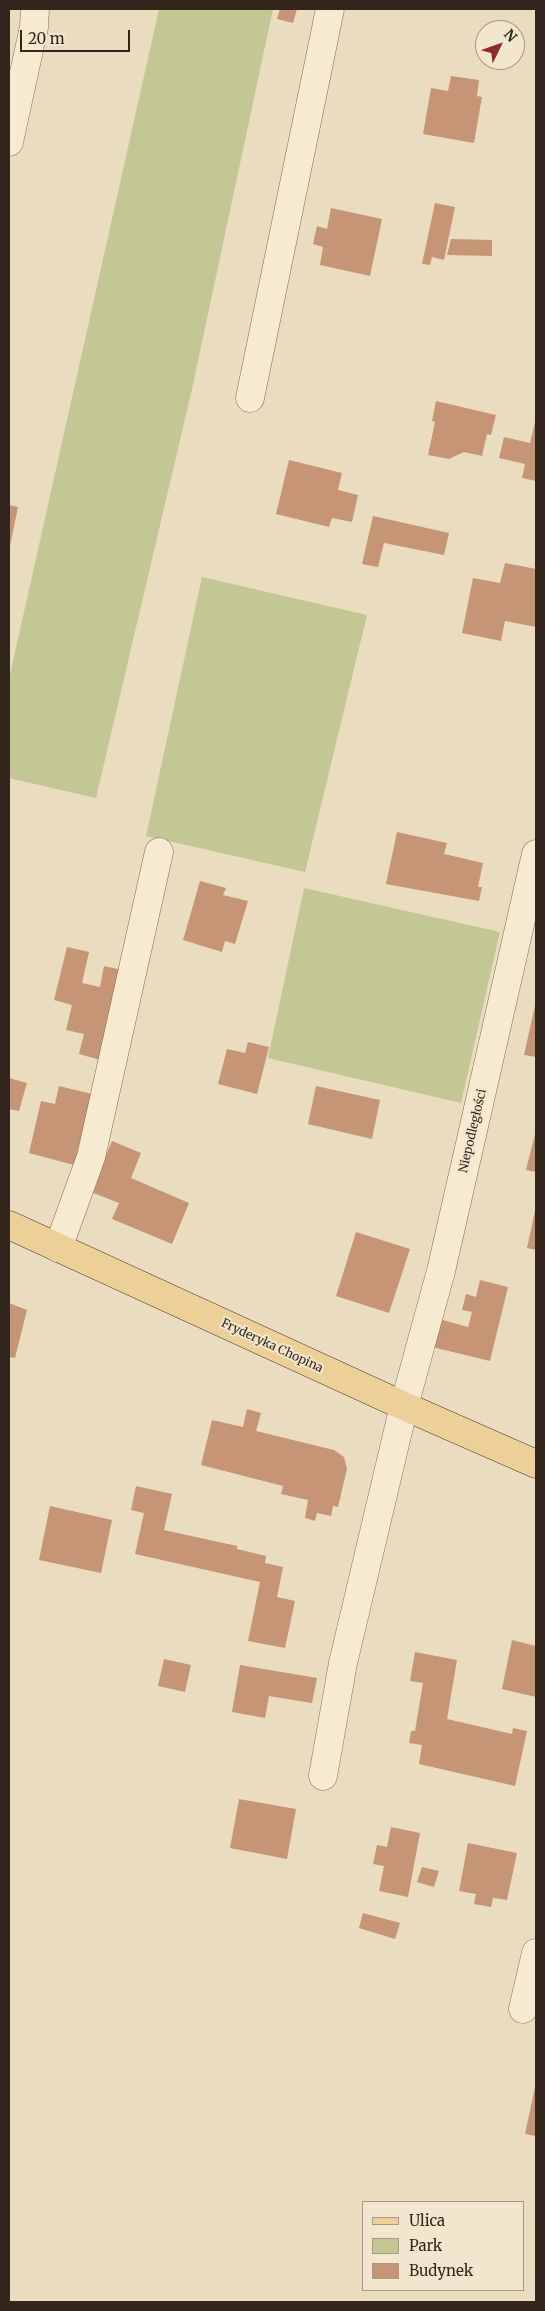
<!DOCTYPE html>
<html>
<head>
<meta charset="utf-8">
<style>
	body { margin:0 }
	#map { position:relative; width:545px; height:2311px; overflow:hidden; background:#eadcbf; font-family:Merriweather,serif }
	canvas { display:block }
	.frame { position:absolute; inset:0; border:10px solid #32261c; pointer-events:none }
	.legend { position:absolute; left:362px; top:2201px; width:162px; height:90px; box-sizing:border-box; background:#f2e7ce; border:1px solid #a59a87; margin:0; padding:6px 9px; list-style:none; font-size:15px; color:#32261c }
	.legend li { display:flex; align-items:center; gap:10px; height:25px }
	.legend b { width:25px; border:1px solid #a59a87 }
	.north { position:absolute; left:475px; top:20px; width:50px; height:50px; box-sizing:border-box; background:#f2e7ce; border:1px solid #a59a87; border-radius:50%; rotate:48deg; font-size:14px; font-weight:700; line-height:20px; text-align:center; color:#32261c }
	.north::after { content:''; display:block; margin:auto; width:18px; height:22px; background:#8d2c30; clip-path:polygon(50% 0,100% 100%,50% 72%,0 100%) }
	.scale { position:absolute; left:20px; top:30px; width:110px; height:22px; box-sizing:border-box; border:2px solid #32261c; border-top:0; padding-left:6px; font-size:15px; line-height:18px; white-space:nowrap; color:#32261c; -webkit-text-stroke:4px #f2e7ce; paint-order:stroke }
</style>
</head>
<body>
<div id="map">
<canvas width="545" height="2311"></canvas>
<div class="frame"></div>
<ul class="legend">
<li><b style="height:6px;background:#edd097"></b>Ulica</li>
<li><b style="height:14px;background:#c3c794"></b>Park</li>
<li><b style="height:14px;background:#c69576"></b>Budynek</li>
</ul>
<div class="north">N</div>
<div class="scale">20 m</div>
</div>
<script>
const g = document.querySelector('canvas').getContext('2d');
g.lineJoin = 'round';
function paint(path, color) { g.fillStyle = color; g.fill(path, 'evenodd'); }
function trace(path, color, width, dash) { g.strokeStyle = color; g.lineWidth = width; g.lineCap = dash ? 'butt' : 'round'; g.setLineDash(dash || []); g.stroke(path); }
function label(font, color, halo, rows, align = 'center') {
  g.font = font + ' Merriweather,serif'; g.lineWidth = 4; g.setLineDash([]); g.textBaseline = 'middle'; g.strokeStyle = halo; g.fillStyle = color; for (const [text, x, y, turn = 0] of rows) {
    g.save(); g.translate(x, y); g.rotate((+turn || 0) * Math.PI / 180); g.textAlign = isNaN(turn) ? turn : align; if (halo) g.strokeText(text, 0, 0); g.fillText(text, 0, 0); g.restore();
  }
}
paint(new Path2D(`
	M159,9H273L192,389L96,798L9,778V679Z
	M202,577L367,615L305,872L146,836Z
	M304,888L500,932L461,1103L268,1058Z`), '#c3c794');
paint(new Path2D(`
	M280,9H297L293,23L277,19Z
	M451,76L479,80L477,96L482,97L474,143L423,134L431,88L448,91Z
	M435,203L455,207L444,260L432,257L430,265L422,264Z
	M331,208L382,219L370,276L320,265L323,247L313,244L317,226L327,229Z
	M451,239L492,240V256L447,255Z
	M436,401L496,415L491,435L487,434L482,456L464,452L449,459L428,455L435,422L432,421Z
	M536,418V481L522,478L525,464L499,458L504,437L530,443Z
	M289,460L342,473L338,490L358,495L352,522L332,518L329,527L276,514Z
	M9,505L18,507L10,546H9Z
	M373,516L449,533L444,555L384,543L378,567L362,564Z
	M505,563L536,569V627L505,621L501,641L462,633L473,578L500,583Z
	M397,832L447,843L444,854L483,863L478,887H482L479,901L386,884Z
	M200,881L226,888L223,895L248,901L235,944L225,941L222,952L183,940Z
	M67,947L89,952L82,983L100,987L104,966L122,970L100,1060L79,1054L84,1034L66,1030L72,1005L54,1000Z
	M536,1001V1057L524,1055Z
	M248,1042L269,1047L257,1094L218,1084L227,1049L245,1053Z
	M9,1078L27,1083L19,1111L9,1109Z
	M59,1086L92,1094L74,1165L29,1153L41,1101L55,1104Z
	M316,1086L380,1100L372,1139L308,1124Z
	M536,1130V1172L526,1170Z
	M112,1141L141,1153L131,1178L189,1203L172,1244L112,1219L119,1203L91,1192Z
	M535,1211H536V1250L527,1248Z
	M356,1232L410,1249L389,1313L336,1296Z
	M480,1280L508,1287L490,1361L432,1347L439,1319L468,1327L472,1312L462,1310L466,1294L476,1297Z
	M9,1303L27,1310L15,1358L9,1357Z
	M247,1409L261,1413L256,1431L334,1450L344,1457L347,1469L338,1507L333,1506L331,1516L317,1513L315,1521L305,1518L308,1500L281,1494L283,1486L201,1465L212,1420L243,1427Z
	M136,1486L172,1494L164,1530L237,1546V1549L266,1556L265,1563L283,1567L277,1597L295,1601L285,1648L248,1641L260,1582L135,1554L144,1513L131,1510Z
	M50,1506L112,1520L101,1573L39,1560Z
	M512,1640L536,1646V1697L502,1689Z
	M415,1652L457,1660L447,1719L512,1734L513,1728L527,1731L515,1786L419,1764L422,1745L409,1743L411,1731H415L423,1683L410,1681Z
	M164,1659L191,1665L185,1692L158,1686Z
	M240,1665L317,1678L312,1703L269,1696L265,1718L232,1712Z
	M239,1799L296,1809L287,1859L230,1848Z
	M391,1827L420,1833L408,1897L379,1891L384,1866L373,1864L377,1845L387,1847Z
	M468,1843L517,1853L507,1900L493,1898L491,1907L474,1904L476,1894L459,1891Z
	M422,1867L439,1871L434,1887L417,1882Z
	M363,1913L400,1923L395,1939L359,1928Z
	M535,2087H536V2136L525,2134Z`), '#c69576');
const minor = new Path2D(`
	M9,142L34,27L35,9
	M250,398L330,9
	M58,1248L91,1157L159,852
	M323,1776L343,1663L404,1406L441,1271L536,854
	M523,2009L536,1953`);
const major = new Path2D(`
	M9,1225L404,1406L536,1464`);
trace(minor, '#826d58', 29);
trace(major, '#4f3c2d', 29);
trace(minor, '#f6ead1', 28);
trace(major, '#edd097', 28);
label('12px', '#32261c', '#f2e7ce', [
	["Niepodległości",473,1131,-77],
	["Fryderyka Chopina",272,1346,25]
]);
</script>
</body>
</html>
